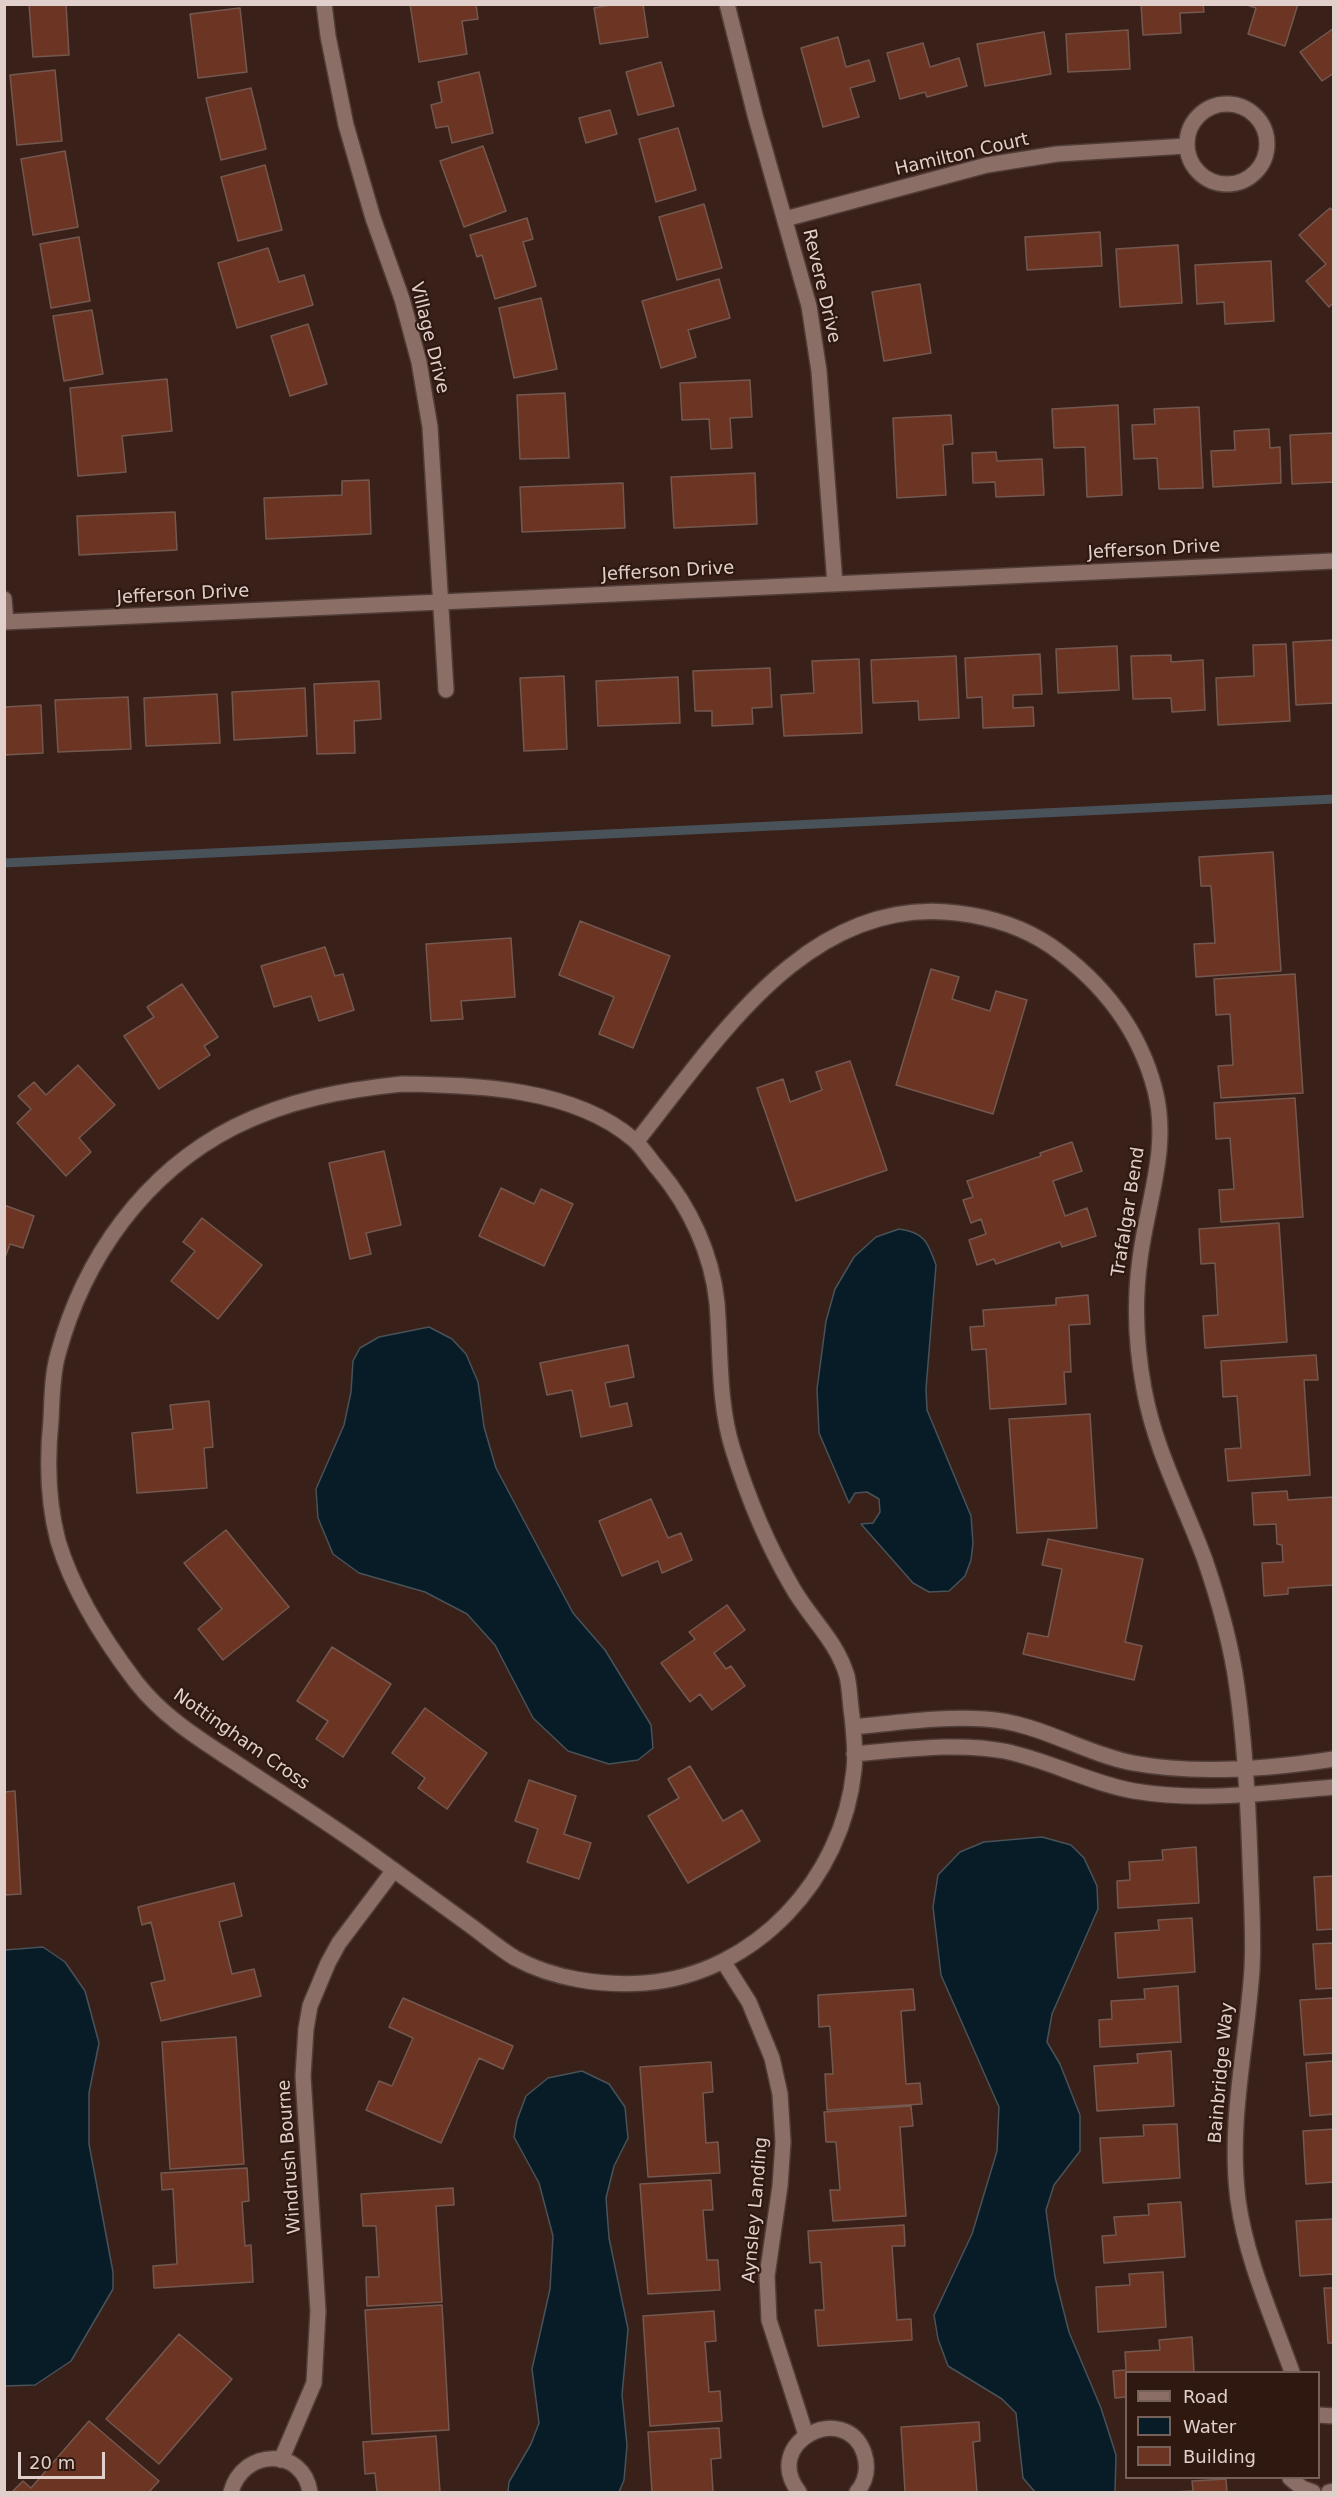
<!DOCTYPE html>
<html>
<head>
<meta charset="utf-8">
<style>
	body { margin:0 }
	#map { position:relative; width:1338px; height:2497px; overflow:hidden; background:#39211a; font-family:"DejaVu Sans",sans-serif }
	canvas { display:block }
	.frame { position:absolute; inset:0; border:6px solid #e0cfca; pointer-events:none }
	.legend { position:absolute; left:1125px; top:2371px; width:195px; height:108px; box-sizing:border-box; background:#2e1810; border:2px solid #75615a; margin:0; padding:8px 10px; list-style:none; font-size:18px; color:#e0cfca }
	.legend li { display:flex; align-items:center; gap:12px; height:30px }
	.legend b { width:30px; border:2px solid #75615a }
	.scale { position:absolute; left:18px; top:2452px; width:87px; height:27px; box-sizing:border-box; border:3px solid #e0cfca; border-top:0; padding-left:8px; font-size:18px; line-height:21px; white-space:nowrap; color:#e0cfca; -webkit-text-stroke:4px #2e1810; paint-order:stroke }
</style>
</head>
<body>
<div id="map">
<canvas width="1338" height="2497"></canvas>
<div class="frame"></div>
<ul class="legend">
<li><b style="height:8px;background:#8b6e65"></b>Road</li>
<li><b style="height:16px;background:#071c27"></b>Water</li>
<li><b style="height:16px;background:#6c3523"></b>Building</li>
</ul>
<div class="scale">20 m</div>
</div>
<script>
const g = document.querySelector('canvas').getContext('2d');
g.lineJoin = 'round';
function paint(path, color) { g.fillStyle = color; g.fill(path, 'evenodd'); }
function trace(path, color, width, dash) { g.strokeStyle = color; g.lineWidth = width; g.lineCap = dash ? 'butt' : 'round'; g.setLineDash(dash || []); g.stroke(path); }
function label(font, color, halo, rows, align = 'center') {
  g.font = font + ' "DejaVu Sans",sans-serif'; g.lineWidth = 4.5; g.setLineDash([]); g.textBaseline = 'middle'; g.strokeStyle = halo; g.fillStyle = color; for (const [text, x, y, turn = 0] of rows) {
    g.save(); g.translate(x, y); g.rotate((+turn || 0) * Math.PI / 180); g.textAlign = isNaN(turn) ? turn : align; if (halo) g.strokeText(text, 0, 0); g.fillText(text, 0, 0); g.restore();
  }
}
const water = new Path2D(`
	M899,1229C924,1232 928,1242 936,1265L926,1389L927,1410L971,1516L973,1543L971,1560L965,1576L949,1591L929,1592L913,1583L861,1524L873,1523L880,1512L879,1499L867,1492L855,1493L849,1503L819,1433L817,1389L826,1321L835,1289L854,1257L876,1237Z
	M429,1327L452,1339L466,1354L478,1382L484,1427L496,1468L573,1613L605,1650L651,1725L653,1748L638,1760L609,1764L568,1751L533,1718L495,1645L467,1614L425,1592L359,1573L333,1554L318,1518L316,1489L344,1425L351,1392L353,1361L360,1348L379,1337Z
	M1042,1837L1071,1845L1084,1858L1097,1886L1098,1909L1052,2014L1047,2042L1060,2064L1080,2115V2151L1054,2185L1046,2210L1055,2277L1069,2332L1101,2408L1116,2455L1115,2492H1035L1023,2478L1016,2413L1002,2399L948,2366L938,2339L934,2315L972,2234L997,2151L999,2107L941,1975L933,1907L938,1875L960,1852L984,1842Z
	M43,1947L65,1962L85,1991L99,2043L89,2093V2144L113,2272V2289L71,2361L35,2385L5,2386V1950Z
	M582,2071L609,2084L625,2107L628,2138L614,2166L606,2198L609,2238L628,2329L622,2395L627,2445L624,2480L619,2492H508L509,2482L531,2444L539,2423L532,2369L550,2289L553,2236L539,2183L514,2137L517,2120L526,2096L548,2078Z`);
paint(water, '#071c27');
trace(water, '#485258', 1.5);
trace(new Path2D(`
	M4,863L1334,799`), '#485258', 9);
const building = new Path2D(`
	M29,4H66L69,55L33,57Z
	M410,4H476L478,19L462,21L467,54L419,62Z
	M615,4H643L648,37L600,44L594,8Z
	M1141,4H1203L1204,12L1180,13L1181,33L1143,35Z
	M1244,4H1298L1285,46L1248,34L1256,8Z
	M240,8L247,72L198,78L190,14Z
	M1334,28V73L1322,81L1300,52Z
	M1128,30L1130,69L1068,72L1066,34Z
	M1044,32L1051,74L985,86L977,44Z
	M838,37L846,67L869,60L875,81L850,88L859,117L823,127L801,48Z
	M923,43L930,67L959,58L967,86L927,97L925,92L900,99L887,53Z
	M661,62L674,106L638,115L626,72Z
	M55,70L62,141L17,145L10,75Z
	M479,72L493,133L452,143L448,126L436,128L431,105L442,102L438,82Z
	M251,88L266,149L221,160L206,98Z
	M610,110L617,134L586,143L579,118Z
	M678,128L696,190L656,202L639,139Z
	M483,146L506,211L464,227L440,161Z
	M65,151L78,227L33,235L21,159Z
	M265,165L282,230L238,241L221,177Z
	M704,204L722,268L677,280L659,217Z
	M1330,208L1334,212V302L1329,307L1306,281L1326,264L1299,235Z
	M527,218L533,239L523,242L536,286L495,299L482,255L477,257L470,235Z
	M1100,232L1102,266L1027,270L1025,237Z
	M79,237L90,301L51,308L40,244Z
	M1178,245L1182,303L1120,307L1116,249Z
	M268,248L279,282L304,275L313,305L237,328L218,263Z
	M1271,261L1274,321L1225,324L1224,302L1197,304L1195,265Z
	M719,279L730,318L688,330L696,357L661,368L642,301Z
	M920,284L931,353L884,361L872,292Z
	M541,298L557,369L514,378L499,308Z
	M92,310L103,374L64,381L53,316Z
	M308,324L327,384L290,396L271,336Z
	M167,379L172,431L122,436L126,472L78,476L70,388Z
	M750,380L752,417L730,418L732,448L711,449L709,419L682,420L680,383Z
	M565,393L569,458L520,459L517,395Z
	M1118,405L1122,495L1087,497L1085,447L1054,448L1052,409Z
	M1199,407L1203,488L1159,489L1157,458L1134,459L1132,425L1155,424L1154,409Z
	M951,415L953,444L943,445L946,495L897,498L893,418Z
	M1269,429L1270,448L1280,447L1281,483L1213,487L1211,451L1235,450L1234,431Z
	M1334,433V482L1292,484L1290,435Z
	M996,452L997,461L1042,459L1044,495L996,497L995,482L973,483L972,453Z
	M755,473L757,524L674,528L671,477Z
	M369,480L371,534L266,539L264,498L342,495V481Z
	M623,483L625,528L522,532L520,487Z
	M175,512L177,550L79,555L77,516Z
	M1334,640V703L1296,705L1293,642Z
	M1286,644L1290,721L1218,725L1216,678L1254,676L1253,645Z
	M1117,646L1119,690L1058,693L1056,649Z
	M1040,654L1042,694L1013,695V708L1033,707L1034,726L983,728L982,697L967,698L965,658Z
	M1171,655V662L1203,660L1205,710L1172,712L1171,698L1133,699L1131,656Z
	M956,656L959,718L919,720L918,701L873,703L871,660Z
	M859,659L862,733L784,736L781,695L814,693L812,661Z
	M770,668L772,707L752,708L753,724L712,726V711H695L693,671Z
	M564,676L567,749L524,751L520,678Z
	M678,677L680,723L598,726L596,681Z
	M379,681L381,719L354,721L355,753L317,754L314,684Z
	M305,688L307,736L234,740L232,692Z
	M217,694L220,743L146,746L144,698Z
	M128,697L131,749L58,752L55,700Z
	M41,705L43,753L4,755V707Z
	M1273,852L1281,971L1196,977L1194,944L1215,943L1211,886H1201L1199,857Z
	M580,921L670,956L633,1048L599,1034L614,997L559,975Z
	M511,938L515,997L461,1001L463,1019L431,1021L426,944Z
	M325,947L335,976L343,974L354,1010L319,1021L311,996L274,1007L261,966Z
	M931,969L959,977L952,999L990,1011L996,991L1027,1000L993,1114L896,1085Z
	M1295,974L1303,1093L1221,1098L1218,1066L1233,1065L1230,1014L1216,1015L1214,979Z
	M182,984L218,1037L204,1046L210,1055L159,1089L124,1036L154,1017L147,1007Z
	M850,1061L887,1170L796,1201L757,1088L783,1079L790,1102L822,1090L816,1072Z
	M78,1065L115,1105L79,1138L91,1152L66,1176L17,1123L31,1109L18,1096L34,1082L46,1095Z
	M1295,1098L1303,1217L1221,1222L1219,1190L1234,1189L1230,1138L1216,1139L1214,1103Z
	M1072,1142L1082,1171L1053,1181L1065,1216L1087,1208L1096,1236L1062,1247L1060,1242L996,1264L994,1259L977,1265L969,1240L986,1234L981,1219L971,1223L963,1200L973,1197L967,1181L1041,1156L1040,1153Z
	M384,1151L401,1225L366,1233L371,1254L350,1259L329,1163Z
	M501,1188L534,1204L541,1189L573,1204L544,1266L479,1236Z
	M4,1205L34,1216L23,1248L10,1244L4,1260Z
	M202,1218L262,1265L218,1319L171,1281L195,1251L183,1242Z
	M1279,1223L1287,1342L1205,1348L1203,1316L1218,1315L1215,1263L1201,1264L1199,1229Z
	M1088,1295L1090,1324L1069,1325L1071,1372H1064L1066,1404L990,1409L986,1349L972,1350L970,1327L984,1326L983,1310L1056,1305V1298Z
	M628,1345L634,1377L605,1383L610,1407L627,1403L632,1426L581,1437L572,1390L547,1395L540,1363Z
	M1316,1355L1318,1380H1304L1310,1475L1228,1481L1225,1449L1241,1448L1237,1396L1223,1397L1221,1361Z
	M209,1401L213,1447L204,1448L207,1488L137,1493L132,1433L173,1429L170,1405Z
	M1090,1414L1097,1528L1017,1533L1009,1419Z
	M1287,1491L1288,1500L1334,1497V1585L1288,1588V1594L1264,1596L1262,1563L1283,1562L1282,1545L1277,1544L1276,1524L1254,1525L1252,1493Z
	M651,1499L668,1538L681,1533L692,1560L662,1573L658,1561L622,1576L599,1521Z
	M226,1530L289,1607L223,1660L198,1629L222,1609L184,1563Z
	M1048,1539L1143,1559L1125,1642L1142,1646L1134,1680L1023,1654L1028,1633L1048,1637L1062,1569L1042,1565Z
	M727,1605L745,1630L714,1653L726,1669L731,1666L745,1686L712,1710L700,1694L690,1702L661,1663L695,1639L689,1632Z
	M332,1647L391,1684L343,1757L316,1739L328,1721L297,1701Z
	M425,1708L487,1753L447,1809L418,1788L425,1778L392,1753Z
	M690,1766L723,1821L742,1810L760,1841L688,1883L648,1816L679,1798L668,1779Z
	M529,1780L576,1796L564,1834L591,1843L579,1879L527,1862L538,1829L515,1821Z
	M15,1791L21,1894L4,1895V1792Z
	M1196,1847L1199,1903L1118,1908L1117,1881L1130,1880L1129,1862L1163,1860L1162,1850Z
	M1334,1876V1929L1317,1930L1314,1877Z
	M234,1883L242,1916L219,1922L232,1974L254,1969L261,1996L161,2021L151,1983L165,1980L151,1922L142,1925L138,1907Z
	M1192,1918L1195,1972L1118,1978L1115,1933L1159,1930L1158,1920Z
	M1334,1943V1988L1316,1989L1313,1944Z
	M1178,1986L1181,2042L1100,2047L1099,2020L1112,2019L1111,2001L1145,1999L1144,1989Z
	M913,1989L915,2010L901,2011L906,2084L920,2083L922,2104L827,2110L825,2074H833L830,2026L819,2027L818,1995Z
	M403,1998L513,2046L503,2069L479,2058L441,2143L366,2110L379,2081L392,2086L413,2038L389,2027Z
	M1334,1998V2053L1304,2055L1300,2000Z
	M236,2037L244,2164L170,2169L162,2042Z
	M1171,2051L1174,2106L1097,2111L1094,2066L1138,2063L1137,2054Z
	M1334,2061V2114L1310,2116L1306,2063Z
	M711,2062L713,2092L703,2093L706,2143L718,2142L720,2173L648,2177L640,2067Z
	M911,2106L913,2126L900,2127L906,2216L833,2221L830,2190H840L836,2142H826L824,2112Z
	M1177,2124L1180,2178L1103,2183L1100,2138L1144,2136L1143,2125Z
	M1334,2129V2182L1306,2184L1303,2131Z
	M247,2168L249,2201L242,2202L245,2246L251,2245L253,2282L154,2288L153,2266L177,2264L173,2189L162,2190L161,2173Z
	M711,2180L713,2210H703L707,2260H718L720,2290L648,2294L640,2184Z
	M453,2188L454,2205L436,2206L442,2302L367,2306L366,2277H379L376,2226H363L361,2194Z
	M1181,2202L1185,2257L1104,2263L1102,2236L1116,2235L1114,2217L1149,2215L1148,2204Z
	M1334,2219L1333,2274L1300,2276L1296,2221Z
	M904,2225L905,2246H892L897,2320L911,2319L912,2340L818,2346L815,2310H824L821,2262L810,2263L808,2231Z
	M1163,2272L1166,2327L1098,2332L1096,2287L1130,2285L1129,2274Z
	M1324,2288H1334V2343H1328Z
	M442,2305L449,2430L372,2434L365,2310Z
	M714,2311L716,2341L705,2342L709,2392L720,2391L722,2421L650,2426L643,2316Z
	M179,2334L232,2379L159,2464L106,2419Z
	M1192,2337L1194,2372H1126V2397L1115,2398L1113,2371L1126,2370L1125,2352L1160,2350L1159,2340Z
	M89,2421L159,2481L149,2492H12L23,2481L31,2488Z
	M979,2422L980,2441L973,2442L977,2492H905L901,2427Z
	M719,2428L721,2458L711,2459L713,2492H652L648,2432Z
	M436,2436L440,2492H377L375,2473L365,2474L363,2442Z
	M1226,2479L1227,2492H1175L1193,2491L1192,2481Z`);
paint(building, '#6c3523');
trace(building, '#74584f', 1.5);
const minor = new Path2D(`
	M324,4L328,36L346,125L373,218L402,299L419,362L430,427L446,690
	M727,4L755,115L809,306L819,371L835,584
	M1187 144a40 40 0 1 1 80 0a40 40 0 1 1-80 0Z
	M785,219L987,165L1057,154L1186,146
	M4,599L6,622
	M4,622L1334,561
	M402,1084C477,1085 573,1088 633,1139C643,1147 650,1160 659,1170C690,1207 712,1254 717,1303C721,1352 718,1403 733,1450C748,1498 766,1542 791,1585C809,1618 836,1639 847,1676C850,1689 850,1704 852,1716C854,1734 856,1752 854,1770C843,1878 756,1974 645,1983C602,1986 553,1979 515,1958C500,1949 486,1937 471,1926C439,1903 406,1879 373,1855C330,1824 284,1795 239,1765C201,1740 164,1718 136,1682C104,1640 73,1591 58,1541C48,1503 47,1459 51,1420C52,1399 52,1375 58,1354C84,1258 144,1173 234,1127C288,1100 343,1090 402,1084Z
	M637,1141C717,1041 808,894 957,913C991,917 1023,927 1051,946C1102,982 1139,1028 1155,1090C1170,1148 1147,1202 1140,1259C1134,1302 1136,1346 1144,1389C1155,1450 1184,1503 1205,1560C1219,1601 1231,1643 1237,1687C1245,1743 1248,1801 1250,1858C1251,1895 1254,1932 1252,1969C1247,2047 1228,2120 1238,2200C1246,2259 1272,2316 1292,2372
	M853,1727C896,1723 941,1716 985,1719C1038,1722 1082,1753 1133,1763C1198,1775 1269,1769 1334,1759
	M854,1754C903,1750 956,1742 1004,1751C1049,1760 1089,1783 1134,1791C1200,1802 1268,1793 1334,1787
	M723,1961L749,2002L772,2058L780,2094L783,2142L780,2186L767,2276L769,2320L806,2435
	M1318,2415L1334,2416
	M281,2460L314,2383L318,2311L303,2076L306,2029L310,2006L328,1963L339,1943L394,1870
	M1290,2478L1302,2488L1313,2492
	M231,2492C243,2448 303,2447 310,2492
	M799,2492C760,2442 846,2400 864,2453C869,2468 866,2481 857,2492
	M1329,2492L1334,2491`);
trace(minor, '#513d37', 18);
trace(minor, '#8b6e65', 15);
label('18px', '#e0cfca', '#2e1810', [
	["Hamilton Court",962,155,-13],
	["Revere Drive",821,286,77],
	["Village Drive",429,338,76],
	["Jefferson Drive",1154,550,-3],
	["Jefferson Drive",668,572,-3],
	["Jefferson Drive",183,595,-3],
	["Trafalgar Bend",1129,1212,-81],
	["Nottingham Cross",241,1740,35],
	["Bainbridge Way",1222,2073,-85],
	["Windrush Bourne",290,2157,-94],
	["Aynsley Landing",756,2210,-85]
]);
</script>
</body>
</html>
